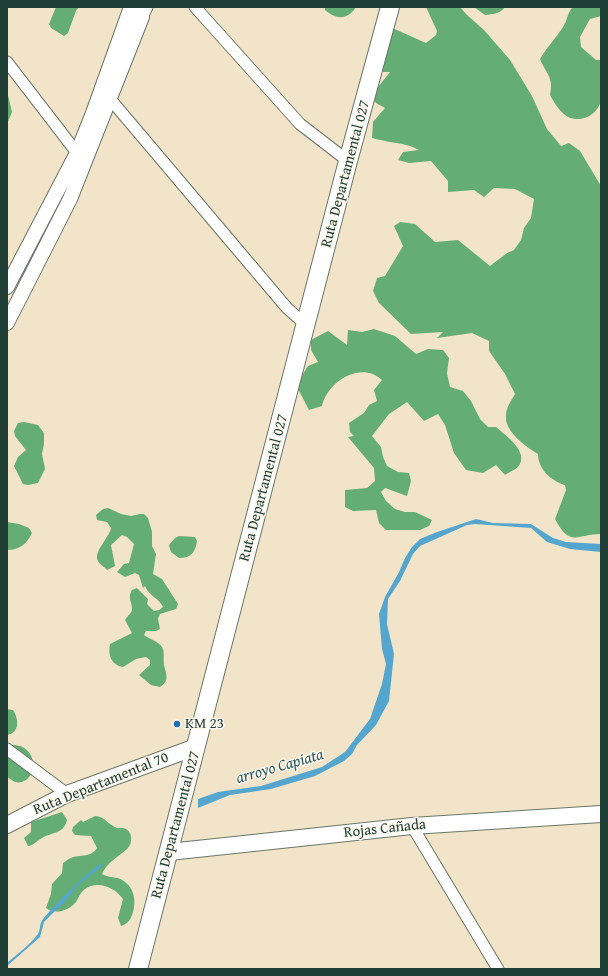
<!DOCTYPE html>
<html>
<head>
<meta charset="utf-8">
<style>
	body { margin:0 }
	#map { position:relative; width:608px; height:976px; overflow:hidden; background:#f2e4c9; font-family:"Gentium Book Plus",serif }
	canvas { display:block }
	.frame { position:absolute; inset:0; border:8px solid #1f3d34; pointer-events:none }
</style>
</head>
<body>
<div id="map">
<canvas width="608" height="976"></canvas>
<div class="frame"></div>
</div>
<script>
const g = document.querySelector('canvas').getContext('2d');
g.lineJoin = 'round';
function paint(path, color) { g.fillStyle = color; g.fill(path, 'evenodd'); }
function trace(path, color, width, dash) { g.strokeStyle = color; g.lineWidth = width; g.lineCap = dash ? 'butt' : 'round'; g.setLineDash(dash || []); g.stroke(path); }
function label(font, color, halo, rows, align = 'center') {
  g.font = font + ' "Gentium Book Plus",serif'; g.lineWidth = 3; g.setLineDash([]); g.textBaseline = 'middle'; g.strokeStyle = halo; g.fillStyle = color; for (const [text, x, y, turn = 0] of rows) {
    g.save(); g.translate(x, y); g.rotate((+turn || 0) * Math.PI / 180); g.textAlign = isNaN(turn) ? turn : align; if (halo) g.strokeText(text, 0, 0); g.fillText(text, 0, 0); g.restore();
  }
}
paint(new Path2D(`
	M56,7H79L76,11L68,33L64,36L51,28L49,24Z
	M325,7H356C348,20 336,20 325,10Z
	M426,7H460L467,15L484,30L510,60L532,96L547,129L561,146L569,143L580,151L601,186V534C577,534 570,548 555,519L566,490L565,485C551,481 538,469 538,454C526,447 506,432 506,418C505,409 511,401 515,394L505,374L489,351V341L472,333L437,338L443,332L411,334L379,303L373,291L377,278L385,276L403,246L394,226L400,222L415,224L435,242L458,240L490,266L507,253L514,250L521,240L524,228L531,218L534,199L515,189L494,188L484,197L474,190L448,192V181L431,161L409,163L398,160L403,152L419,150C406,142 387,143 372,138L373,122L385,108L376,103L371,96L390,72H383L372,45L390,27L426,43L436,35L437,31Z
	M474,7H505C501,14 492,14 485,15Z
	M573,7H601V16L590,19L580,37L581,47L596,60H601C601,71 604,91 601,101C597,115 582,123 568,117C561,113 554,103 550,95C554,77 546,74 540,59C547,47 556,38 563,27C567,21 568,11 573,7Z
	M7,91L12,112L7,124Z
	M374,329L395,336L416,354L428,349L443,350L449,358L447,373L450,387L463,391L471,401L480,419L488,427H496C505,435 527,450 520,464C518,469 509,472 505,475L496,465L483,473L466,470L454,453L445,425L438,414L424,421L407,402L389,414L372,436L381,447L383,457L387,466L398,472L409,473L411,481L407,496L385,488L381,492L386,501L395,509L405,512H415L432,520L429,526L420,530H386L379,523L376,510L353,511L345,507V490L367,488L375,481L374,468L348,437L354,436L350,432L349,423L364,413L369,405L377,401L374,390L382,380C361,360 327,382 322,406L309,410L296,385L308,366L318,362L311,350V340L328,331L347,345L348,330L362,332Z
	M24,422L38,425L44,433V444L42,454L45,469L38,483L28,485L23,484L14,466L18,457L26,450L15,436L14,431L18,423Z
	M108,508L121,514L131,516L140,514H144L148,518L152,532V546L156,554L153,574L162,579L178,604L176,609L160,614L158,619L160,629L156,631H146L144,635C149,639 158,641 162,647C165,652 163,659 164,665C166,674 170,681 160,687L151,685L139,675L150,665V660L146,657L136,659L123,667C111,665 108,655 110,644L132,633L125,620C127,616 132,613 132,609C132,601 127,598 132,590L137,588L148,599L147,604L154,611L159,610L163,607C159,598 149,596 145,586L143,588L139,575L135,573L125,577L117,572L124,564L129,563L134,544L127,537L122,535L111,545L115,566L107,570C104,566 100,565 98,561C93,552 109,538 111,528L107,522L97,520L96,515L103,509Z
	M7,522L19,524L29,528L32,533C27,544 19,550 7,550Z
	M179,536L195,537L197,541C195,553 191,558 179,558L171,552L169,545L175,538Z
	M7,709L13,710C19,719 20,733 7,735Z
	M7,745C43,741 38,787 15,782C13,781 9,778 7,777Z
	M62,812L67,820C64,834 52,832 42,838C36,841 35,845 28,846L24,838L31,832V822Z
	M95,816C105,816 108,825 117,828C120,829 122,827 126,829C132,832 133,842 128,848C120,856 107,862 102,874C107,877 112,877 118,878C133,884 137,898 133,912C131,919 128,924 121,926L118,918L123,899C115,887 97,880 85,889C80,893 79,897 76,902C69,911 54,915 46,908L51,894L52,884L62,873L63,863C65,862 68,859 71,858C80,854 91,858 97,848L91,836L75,835L72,831L73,827L81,820L83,822Z`), '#64ad75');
paint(new Path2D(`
	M476,519L493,523L531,524L553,538L566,542L601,544V552L570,549L547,542L531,528L475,524L467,525L420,546L413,554L400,581L388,599L387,624L394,654L389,701L376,725L357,745L352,754L344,761L315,776L271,789L230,795L198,808V799L218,792L261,786L322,767L345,752L370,719L382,684L386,664L382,649L379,614L385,597L399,572L405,558L412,547L420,539L437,532Z
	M102,863V866L77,886L69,897L44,922L40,937L7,966V963C17,954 29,946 37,935C41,931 39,925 42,921C47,912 93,867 102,863Z`), '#55a6cf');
const minor = new Path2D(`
	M195,7L300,124L348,161
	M142,17L147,7
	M7,62L81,158
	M111,100L287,308L306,325
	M7,749L67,794
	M412,826L498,969`);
const tertiary = new Path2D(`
	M7,287L77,153L93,113L131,7
	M7,323L70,199L142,17L135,7`);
const secondary = new Path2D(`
	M7,825L67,794L196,747
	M169,852L412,826L601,814`);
const primary = new Path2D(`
	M138,969L348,161L390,7`);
trace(minor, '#697768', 13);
trace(tertiary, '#697768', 16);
trace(secondary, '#697768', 18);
trace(primary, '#697768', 20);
trace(minor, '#fff', 11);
trace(tertiary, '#fff', 14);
trace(secondary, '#fff', 16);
trace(primary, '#fff', 18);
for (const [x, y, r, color] of [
	[177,724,4,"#1f6fb2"]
]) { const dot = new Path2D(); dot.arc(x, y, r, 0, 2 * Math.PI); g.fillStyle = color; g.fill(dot); trace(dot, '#fbf7ec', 1.5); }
label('15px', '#1f3d34', '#fbf7ec', [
	["Ruta Departamental 027",346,174,-75],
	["Ruta Departamental 027",264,488,-75],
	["Ruta Departamental 70",101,784,-22],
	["Ruta Departamental 027",176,825,-75],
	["Rojas Cañada",385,829,-6]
]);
label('15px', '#1f3d34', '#fbf7ec', [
	["KM 23",185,724]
], 'left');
label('italic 16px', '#2f5c62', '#fbf7ec', [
	["arroyo Capiata",280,767,-16]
]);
</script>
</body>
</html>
